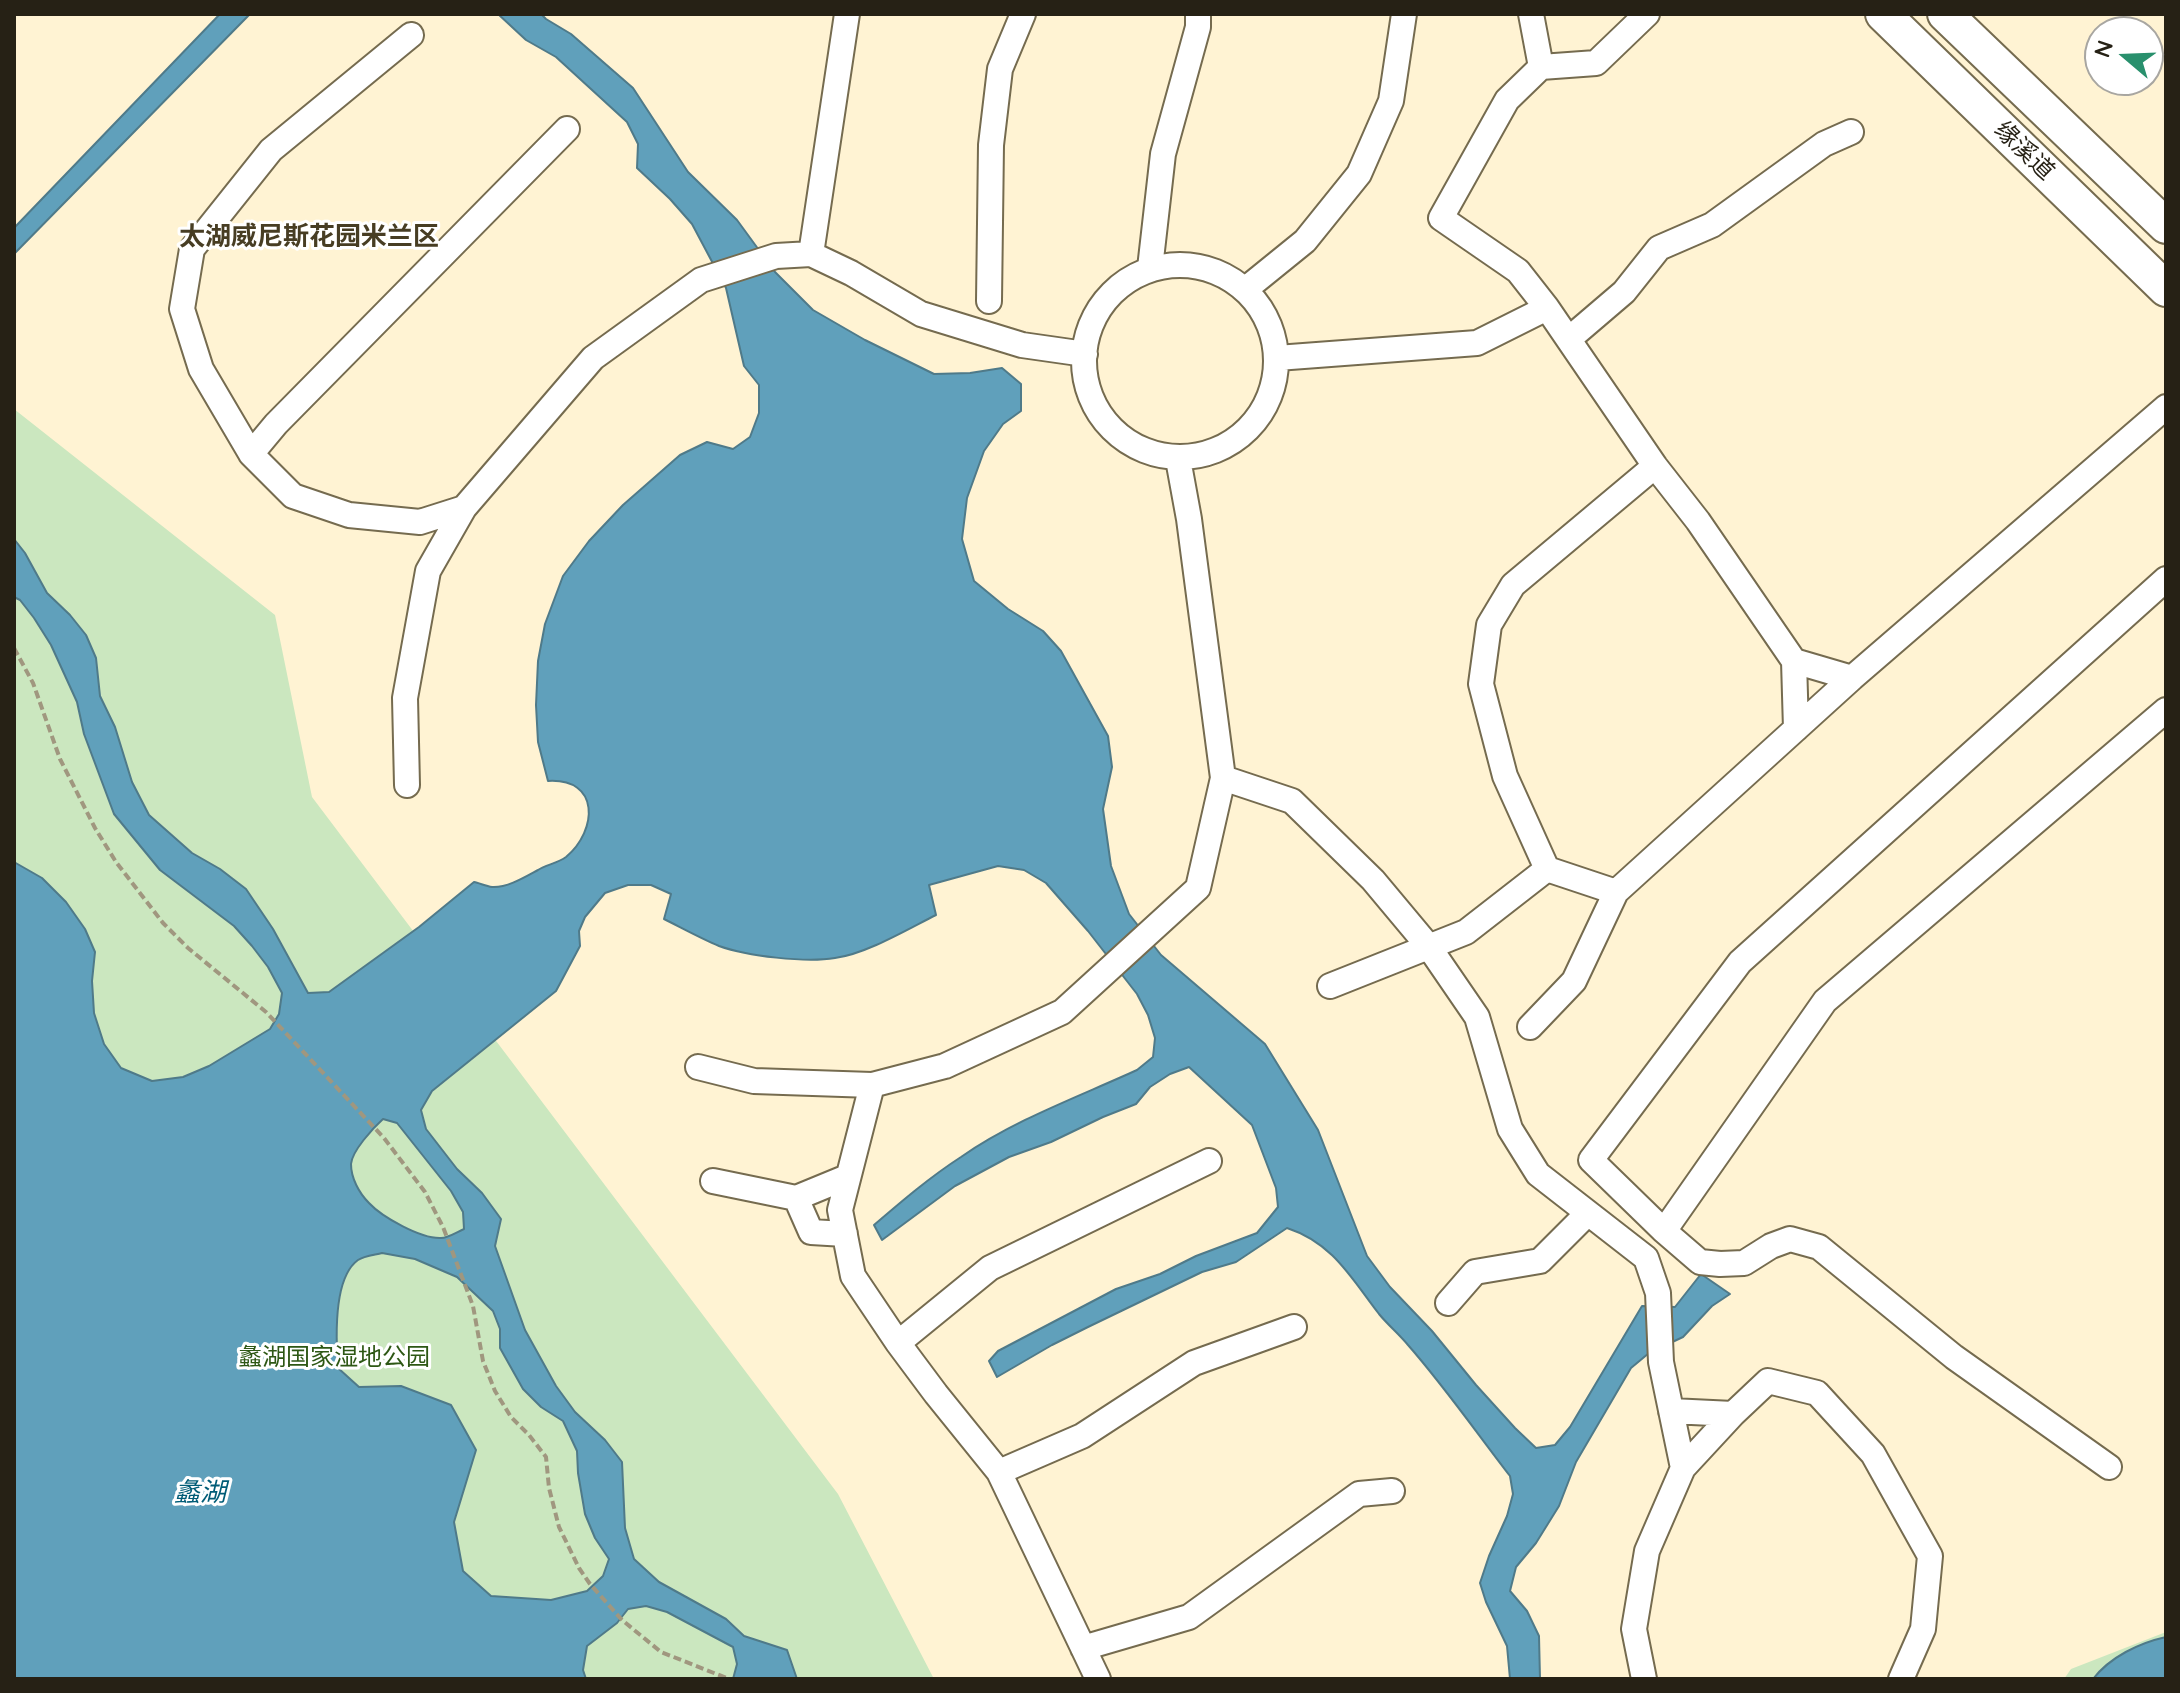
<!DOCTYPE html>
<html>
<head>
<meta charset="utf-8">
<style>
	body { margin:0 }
	#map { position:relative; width:2180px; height:1693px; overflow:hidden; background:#fff3d3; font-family:Quicksand,sans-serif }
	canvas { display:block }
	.frame { position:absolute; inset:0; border:16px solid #262115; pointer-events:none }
	.north { position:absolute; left:2084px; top:16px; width:80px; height:80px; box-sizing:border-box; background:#fff; border:2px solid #a8a6a1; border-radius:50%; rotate:289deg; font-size:22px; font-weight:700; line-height:32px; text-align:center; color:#262115 }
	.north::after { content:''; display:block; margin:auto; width:28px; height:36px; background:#29906d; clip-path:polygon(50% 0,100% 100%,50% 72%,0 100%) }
</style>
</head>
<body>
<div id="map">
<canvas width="2180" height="1693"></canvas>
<div class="frame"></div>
<div class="north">N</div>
</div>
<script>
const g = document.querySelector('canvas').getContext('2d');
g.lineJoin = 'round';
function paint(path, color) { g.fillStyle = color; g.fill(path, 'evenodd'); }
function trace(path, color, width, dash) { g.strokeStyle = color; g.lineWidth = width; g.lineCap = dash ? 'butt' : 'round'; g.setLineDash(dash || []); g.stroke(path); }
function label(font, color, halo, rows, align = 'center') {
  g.font = font + ' Quicksand,"Noto Sans SC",sans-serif'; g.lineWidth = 6; g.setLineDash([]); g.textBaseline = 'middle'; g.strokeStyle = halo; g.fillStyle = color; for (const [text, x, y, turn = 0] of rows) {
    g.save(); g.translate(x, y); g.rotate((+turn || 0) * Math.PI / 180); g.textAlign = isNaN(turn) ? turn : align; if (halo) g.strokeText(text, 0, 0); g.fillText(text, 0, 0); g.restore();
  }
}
paint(new Path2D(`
	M14,409L275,615L312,797L838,1494L934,1679H14Z
	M2166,1632V1679H2064L2071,1669Z`), '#cbe7bf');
const water = new Path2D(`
	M220,14H250L14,254V228Z
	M498,14H541L546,19L571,34L633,88L688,172L737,220L775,272L813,310L865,340L934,374L970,373L1002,368L1021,384V411L1003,424L984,451L967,498L962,539L974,581L1008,609L1043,631L1061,651L1108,736L1112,767L1103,809L1111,866L1129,914L1161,955L1265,1044L1318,1130L1367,1256L1390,1287L1432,1331L1476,1385L1515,1428L1536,1448L1555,1445L1570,1427L1642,1306L1675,1307L1701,1274L1730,1294L1712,1306L1683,1337L1649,1353L1631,1368L1576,1462L1559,1506L1536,1543L1516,1567L1510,1591L1527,1611L1539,1636L1540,1679H1510L1507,1646L1486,1602L1480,1583L1489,1556L1507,1516L1513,1494L1510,1476C1476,1432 1444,1386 1408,1345C1399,1334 1388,1325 1379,1314C1351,1278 1333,1243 1287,1228L1236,1262L1202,1272L1088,1327L1052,1345L997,1377L989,1361L998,1351L1116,1289L1160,1274L1196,1256L1257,1233L1278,1207L1276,1188L1252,1125L1189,1067L1170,1074L1150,1087L1136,1104L1103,1117L1051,1142L1009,1157L955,1186L882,1240L874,1225C902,1201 930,1177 961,1157C1014,1120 1078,1097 1137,1070L1153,1057L1155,1038L1148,1015L1137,994L1088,931L1046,883L1024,870L998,866L929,885L936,915C908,929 866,954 835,958C805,963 747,956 719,946C700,938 682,928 664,919L671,894L651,885H628L605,893L585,917L579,931L580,946L556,991L432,1091L421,1110L426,1129L457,1169L482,1193L501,1219L495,1246L525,1330L556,1386L575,1412L605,1440L622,1462L625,1528L634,1559L659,1582L726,1619L744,1636L787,1650L797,1679H733L737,1664L733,1647L667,1612L646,1606L628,1609L617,1623L587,1646L583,1670L586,1679H14V862L42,878L66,902L85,929L95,952L92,981L94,1013L104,1044L121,1068L152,1081L183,1077L209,1066L270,1029L279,1014L282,993L268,967L252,946L234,926L160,870L114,814L84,734L77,702L51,645L34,618L20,600L14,597V539L25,553L47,593L70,615L86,635L96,658L100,696L115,727L132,782L149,815L192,853L220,869L246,889L273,929L308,993L329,992L419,927L474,882C479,883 486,886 492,887C507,888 525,877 538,870C546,865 558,863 566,857C598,830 600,778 548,781L538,742L536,705L538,661L545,624L563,576L589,541L623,505L680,455L707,442L733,449L750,437L759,413V385L744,366L726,288L692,224L670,199L637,168L638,144L627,122L556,57L526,40ZM383,1119L397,1123L451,1191L463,1212L464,1229C457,1232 448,1238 441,1238C421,1239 382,1217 369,1203C359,1193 351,1178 351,1164C352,1151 373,1128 383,1119ZM382,1253L415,1259L457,1277L493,1311L500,1329V1348L523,1389L541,1407L563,1421L577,1451L578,1473L585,1514L595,1538L609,1559L603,1576L587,1591L551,1600L491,1596L463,1571L454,1522L476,1450L451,1405L401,1386L359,1387L338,1368C336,1341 333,1278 358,1260C364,1256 374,1255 382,1253Z
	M2166,1637V1679H2093C2110,1657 2139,1643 2166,1637Z`);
paint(water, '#60a0bb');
trace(water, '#4f7a89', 2);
const street = new Path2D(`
	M1531,14L1541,67
	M411,35L271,150L192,249L182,309L201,369L251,454L293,496L349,515L420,522L464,508L593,358L701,280L776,256L811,254L851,273L921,314L1022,345L1085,354
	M811,254L847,14
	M1084 361a96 96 0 1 1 192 0a96 96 0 1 1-192 0Z
	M1150,268L1163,154L1198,27V14
	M1247,288L1305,241L1359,174L1391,101L1404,14
	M989,301L991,145L1000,69L1023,14
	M1547,308L1518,271L1441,218L1507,100L1541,67L1596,63L1647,14
	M1569,339L1624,292L1659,248L1712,225L1824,144L1851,132
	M1277,358L1477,343L1547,308L1655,466L1698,521L1794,661L1852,678L2166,407
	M251,454L276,424L567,129
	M2166,579L1740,962L1591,1160L1664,1231L1825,1001L2166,710
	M1794,661L1796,729
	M1223,778L1292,801L1373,880L1429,947L1477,1017L1510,1129L1538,1174L1646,1258L1658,1293L1661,1362L1683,1468L1647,1551L1634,1629L1644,1679
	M407,785L405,698L428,571L464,508
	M1547,869L1505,776L1481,684L1489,625L1513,585L1655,466
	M1330,986L1466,932L1547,869L1616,892L1852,678
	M1530,1027L1574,981L1616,892
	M698,1067L754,1081L872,1085
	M713,1181L796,1198L847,1177
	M796,1198L811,1232L845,1234
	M1664,1231L1700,1262L1720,1264L1744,1263L1771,1246L1790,1239L1819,1247L1954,1357L2109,1467
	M1448,1303L1475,1272L1540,1261L1588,1213
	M898,1343L990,1268L1209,1161
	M1671,1411L1733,1414
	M1683,1468L1733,1414L1768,1381L1817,1393L1873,1454L1930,1556L1923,1629L1901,1679
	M999,1472L1082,1436L1194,1363L1294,1327
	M1083,1648L1189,1617L1359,1494L1392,1491
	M1098,1679L999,1472L936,1394L898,1343L853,1276L840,1210L872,1085L945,1066L1062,1012L1198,888L1223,778L1189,519L1178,459`);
const secondary = new Path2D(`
	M1883,14L2166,289
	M1945,14L2166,226`);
trace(street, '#756b4f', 28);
trace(secondary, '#756b4f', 38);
trace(new Path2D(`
	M14,648L33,683L60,759L95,828L116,862L163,923L188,948L266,1012L384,1138L425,1192L443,1227L473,1306L483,1361L495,1391L511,1417L529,1435L546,1457L549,1488L559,1527L579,1568L590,1584L622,1620L661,1652L729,1679`), '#a0977f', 4, [8, 4]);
trace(street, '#fff', 24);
trace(secondary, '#fff', 34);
label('24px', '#262115', '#fff', [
	["缘溪道",2024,151,44]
]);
label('24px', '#2d5714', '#fff', [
	["蠡湖国家湿地公园",334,1358]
]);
label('bold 26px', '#473d23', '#fff', [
	["太湖威尼斯花园米兰区",309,237]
]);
label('italic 26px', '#005c77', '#fff', [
	["蠡湖",200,1493]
]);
</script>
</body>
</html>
